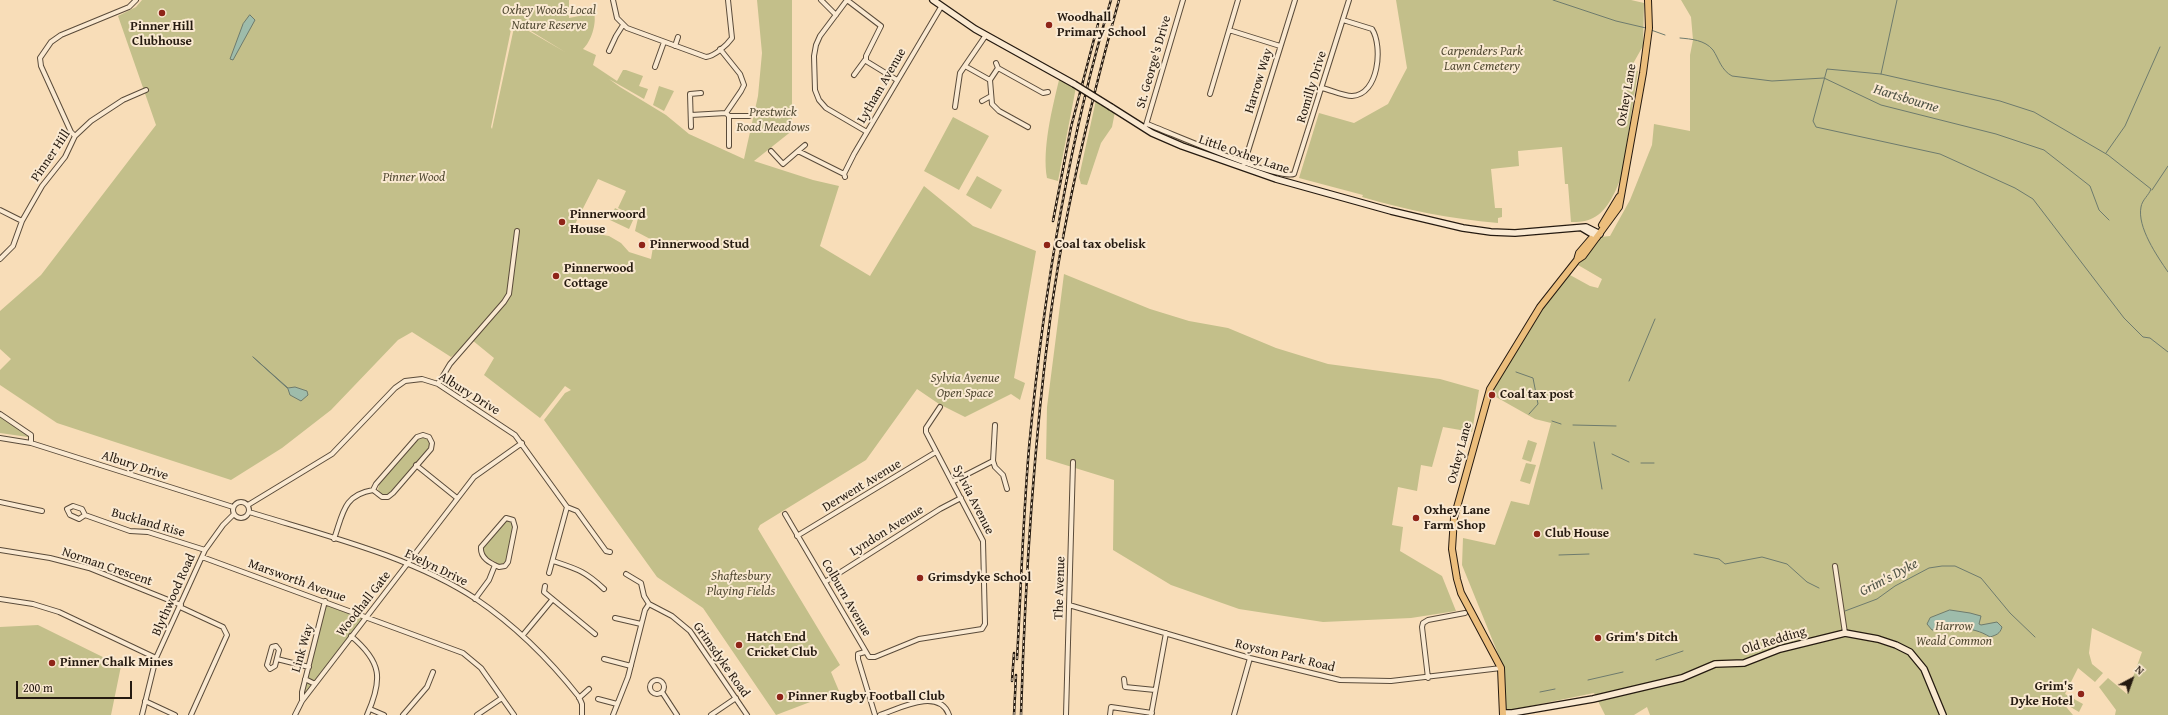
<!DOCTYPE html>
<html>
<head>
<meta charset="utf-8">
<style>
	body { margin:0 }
	#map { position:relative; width:2168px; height:715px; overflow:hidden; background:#f8ddb8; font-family:"Gentium Book Plus",serif }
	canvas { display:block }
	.north { position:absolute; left:2112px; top:659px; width:40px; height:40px; -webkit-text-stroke:3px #fae9d1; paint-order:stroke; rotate:41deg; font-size:11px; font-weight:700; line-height:16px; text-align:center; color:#251a10 }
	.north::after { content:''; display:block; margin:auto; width:14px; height:18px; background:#251a10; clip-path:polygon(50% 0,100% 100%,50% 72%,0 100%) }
	.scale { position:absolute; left:16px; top:681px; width:116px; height:18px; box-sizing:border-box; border:2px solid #251a10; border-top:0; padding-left:5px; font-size:12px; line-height:14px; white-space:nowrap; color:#251a10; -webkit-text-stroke:3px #fae9d1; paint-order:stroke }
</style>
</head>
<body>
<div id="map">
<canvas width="2168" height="715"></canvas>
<div class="north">N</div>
<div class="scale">200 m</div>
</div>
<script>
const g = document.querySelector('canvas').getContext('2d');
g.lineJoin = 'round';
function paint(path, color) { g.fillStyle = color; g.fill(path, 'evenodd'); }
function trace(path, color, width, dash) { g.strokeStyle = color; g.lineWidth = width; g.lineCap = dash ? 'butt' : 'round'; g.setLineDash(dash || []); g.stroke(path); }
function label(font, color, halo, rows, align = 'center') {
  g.font = font + ' "Gentium Book Plus",serif'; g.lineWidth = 4; g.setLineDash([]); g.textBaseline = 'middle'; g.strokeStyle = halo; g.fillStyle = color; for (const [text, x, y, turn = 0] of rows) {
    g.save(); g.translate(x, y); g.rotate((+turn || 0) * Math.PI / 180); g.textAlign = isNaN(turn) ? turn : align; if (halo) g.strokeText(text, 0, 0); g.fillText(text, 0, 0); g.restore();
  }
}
paint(new Path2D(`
	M142,0H569V18L594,13C597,23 591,42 583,49L596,55L593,65L617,81L623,70H626L643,76L639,86L648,89L644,99L609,79L620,87L666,115L689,134L744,159L758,96L762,53L757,0H792V123L798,126L754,161L813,180L839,186L820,246L870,276L924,186L973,226L1036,251L1014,378L1025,383L1020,400L1011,394L965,417L939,404L917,389L866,460L760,525L758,529L840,665L831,672L839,691L776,715L703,608L657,577L690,560L657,577L544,420L565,393L571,390L565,386L540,418L484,375L494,358L472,340L451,357L412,332L398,340L331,410L282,448L231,480L57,423L0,385V370L11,359L0,349V311L41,275L156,125L118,16L136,7ZM513,20L565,52L515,23L492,129L491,127ZM598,179L626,191L618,208L638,218L635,231L654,241L651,259L629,252L621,243L609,236L586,232L574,226Z
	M1396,0H1631L1644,3L1643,46L1630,69L1638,71L1622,174C1617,189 1608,211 1593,218C1586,222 1578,222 1571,222L1568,184H1565L1562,147L1518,151L1519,166L1491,169L1495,208H1502V217L1498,218V223C1451,219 1407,210 1362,197L1363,195L1299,178L1319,113L1354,123L1388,104L1407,68Z
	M1681,0H2168V715H2115L2116,710L2099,687L2108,678L2127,694L2142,652L2092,628L2089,653L2092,664L2103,673L2095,682L2078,668L2065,694L2083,704L2079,712L2062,702L2073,715H1650L1647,707L1634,715H1605L1594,693L1506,711L1503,666L1462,565L1463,538L1495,545L1511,501L1529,505L1551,423L1535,419L1489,393L1535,316L1570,275L1590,286L1598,288L1602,279L1578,265L1601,237L1610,236L1630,200L1652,145L1654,124L1690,131V55L1693,40L1691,17Z
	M1059,80L1076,87L1058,181L1047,178C1042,149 1052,109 1059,80Z
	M659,86L674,91L664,111L653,105Z
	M1096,100L1115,112L1112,127L1101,143L1087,185L1081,184L1079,177Z
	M953,117L989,136L959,190L924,171Z
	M977,176L1002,190L991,209L966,195Z
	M615,208L634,218L629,229L610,220Z
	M1064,274L1150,309L1189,321L1228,328L1276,348L1328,364L1440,379L1479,390L1472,432L1443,427L1432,467L1421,465L1417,491L1398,487L1392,525L1403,527L1400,551L1442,576L1456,611L1411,618L1323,622L1239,609L1171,585L1113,550L1114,480L1046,459L1047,407Z
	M0,416L29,436L28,437L0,433Z
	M423,436L428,438L430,443V447L390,494H380L378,489L380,482L418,438Z
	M1528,440L1537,443L1531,462L1522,459Z
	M1526,463L1536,465L1530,484L1520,481Z
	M510,520L514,525L506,562L500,565L484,555L482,549L504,521Z
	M325,601L367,617L302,701L305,679Z
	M38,625L121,666L111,715H0V627Z`), '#c3bf8a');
const water = new Path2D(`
	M250,15L255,20L233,60L230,59L243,24Z
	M253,357L288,388L295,387L307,391L308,395L301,401L290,395L288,389Z
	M1950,610L1970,613L1981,616L1979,624L1981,625L1997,622L2002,627C2000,634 1996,635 1990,637C1971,625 1954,629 1932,630L1927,624L1930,618Z`);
paint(water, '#9ebcab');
trace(water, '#6e7b6d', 1);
trace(new Path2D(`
	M1553,0L1616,21L1646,28
	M1651,30L1665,35
	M1680,38C1691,39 1705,40 1713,50C1719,59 1721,70 1732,76L1772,81L1824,78L1881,105L1996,134L2044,150L2090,186L2099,210L2109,220
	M1881,74L1897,0
	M2106,153L2125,126L2160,47
	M2152,190L2168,166
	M2168,272C2157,256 2137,227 2141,207C2142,200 2149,195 2151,189L2108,155L2034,112L2000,101L1881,74L1827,69L1813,121L1816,127L1940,154L2015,188L2033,199L2124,318L2143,337L2150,338L2168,352
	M1516,372L1533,378L1538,404L1529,414
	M1629,381L1655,319
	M1552,421L1561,424
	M1573,425L1616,426
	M1594,442L1602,489
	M1612,454L1629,462
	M1641,463H1654
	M1694,554L1719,559L1725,564L1762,557L1787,564L1807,582L1819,588
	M1559,555L1589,554
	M1845,611L1877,599L1895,586L1929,568L1942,566H1955L1981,578L2010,613L2035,637
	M1656,660L1683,651
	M1588,680L1623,672
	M1540,692L1555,689`), '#6e7b6d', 1);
const street = new Path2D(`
	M613,0L617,18L627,28L706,57C715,56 727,45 732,38L728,0
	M821,0L836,15
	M847,0L820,36L816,45L814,56L815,90L819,100L826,108L867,132
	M847,0L881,26L866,56V61L897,80
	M1229,30L1280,46
	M675,46L678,37
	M720,49L740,74L744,85L741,91L726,113
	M609,51L616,36L623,25
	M996,63L998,68
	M965,66L990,80L992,104L999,111L1028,127
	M655,67L664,42
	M854,75L865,60
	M990,80L998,68L1043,93L1048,92
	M1322,88C1331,90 1343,96 1352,96C1379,95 1383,46 1372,29L1343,20
	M1210,94L1238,0
	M982,101L991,96
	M955,107L960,73L986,35
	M691,115L726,113L729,116H749
	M1147,124C1169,132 1279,181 1294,174L1349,0
	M1146,125L1183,0
	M691,127L690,94L701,93
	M75,136L71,132L41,66L40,58L51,42L61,35L129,7L136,0
	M729,146V116
	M771,151L783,164L798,151L844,174
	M798,151L805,145
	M1244,164L1295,0
	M845,177L844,174L854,154L941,7
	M0,210L22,221
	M0,259L13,246L22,221L42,186L65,157L75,136L91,121L123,100L146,90
	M438,384L450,364L504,302L509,294L517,231
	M0,414L31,435V443
	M423,435L429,437L432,443L431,449L393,493L388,497H382L373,490L376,484L417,437Z
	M0,438L31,443L233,507
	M993,461L995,467L1003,475L1007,489
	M416,465L457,498
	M952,482L993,461L995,425
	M233 510a8 8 0 1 1 16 0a8 8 0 1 1-16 0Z
	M0,502L42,511
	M248,505L332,454L395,388L405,381L422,379L438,384L515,435L567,507L549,573
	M567,507L577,511L606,551L610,552
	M249,512C323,535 411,556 476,599C516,626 549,659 579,697L582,704V715
	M785,514L869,657H875L919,639L982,629L985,624L983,541L926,432V428L940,407
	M85,515L82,509L73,506L67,509L70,515L79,519L85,515L130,531L148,532L205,550
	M506,518L513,520L515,527L508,562L505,566L499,567C490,563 480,558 481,547Z
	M797,536L936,452
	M334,539C343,514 343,495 373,490
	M0,550L50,558L89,568L181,605
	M202,557L463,653L481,668L514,715
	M553,561C577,569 585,571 604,589
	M1835,566L1845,633
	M626,574L641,583L644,596L649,604L672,616L690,631L747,715
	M825,582L940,509L961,498
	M545,586L544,592L595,634
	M0,599L33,604L59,612L156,658
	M475,599L489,580L495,565
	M1069,605L1250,658L1340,680L1391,681L1501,668
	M180,607L223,627L227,635L191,715
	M615,618L641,624
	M523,635L552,600
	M351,636C382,662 383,679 367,715
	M276,646L279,650L275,666L270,669L267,665L272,647Z
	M865,652L858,654V659L875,715
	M277,659L309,667
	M604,659L631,666
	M1428,678L1422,627L1423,623L1428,620L1465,613
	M305,679L315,684
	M1124,679L1125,687L1155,690
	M650 687a7 7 0 1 1 14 0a7 7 0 1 1-14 0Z
	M662,692L677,715
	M579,698L589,689
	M598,699L617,704
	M302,700V692L325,601
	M145,701L175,715
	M370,709L384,715
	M142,715L156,658L205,550L223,525L234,514
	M295,715L302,701L474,477L522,443
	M403,715L427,687L433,672
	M477,715L502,698
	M613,715L628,677L645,610L649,604
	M711,715L736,698
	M880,715C898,709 939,687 949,715
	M1066,715L1073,462
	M1110,715L1111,707L1152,713
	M1151,715L1166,633
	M1234,715L1250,658`);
const secondary = new Path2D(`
	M933,0L975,29L1074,84
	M1111,107L1152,133L1182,146L1276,179L1391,211L1463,228L1491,232L1515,233L1586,227L1600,234
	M1582,228L1597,237
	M1504,713H1512L1593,699L1682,678L1715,664L1744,663L1780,649L1845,633L1878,639L1896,645L1910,652L1924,669L1943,715`);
const primary = new Path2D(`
	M1602,225L1619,197
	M1577,260L1579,253L1591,239
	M1503,715L1501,668L1461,593L1457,579L1452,549L1454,518L1490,389L1540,307L1577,260L1583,256L1619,207L1643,73L1649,28L1648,0`);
trace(street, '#5a4b3a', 6);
trace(secondary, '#251a10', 8);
trace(primary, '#251a10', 8);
trace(street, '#fae9d1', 4);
trace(secondary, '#fae9d1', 5.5);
trace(primary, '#ecbe7c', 6);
const rail = new Path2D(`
	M1053,221L1071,127L1098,24
	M1017,659C1021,589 1023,518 1029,448C1043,297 1067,146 1111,0
	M1012,681L1014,653
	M1014,715L1016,675
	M1021,715C1025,583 1033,451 1050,320C1064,212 1090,105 1119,0`);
trace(rail, '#251a10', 2.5);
trace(rail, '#fae9d1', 1, [3]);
const secondaryBridge = new Path2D(`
	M1074,84L1111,107`);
trace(secondaryBridge, '#251a10', 8, []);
trace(secondaryBridge, '#fae9d1', 5.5);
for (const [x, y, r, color] of [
	[162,13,4,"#8f2418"],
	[1049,25,4,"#8f2418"],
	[562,222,4,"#8f2418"],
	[642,245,4,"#8f2418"],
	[1047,245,4,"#8f2418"],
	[556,276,4,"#8f2418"],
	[1492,395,4,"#8f2418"],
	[1416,518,4,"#8f2418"],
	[1537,534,4,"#8f2418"],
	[920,578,4,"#8f2418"],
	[1598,638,4,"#8f2418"],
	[739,645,4,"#8f2418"],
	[52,663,4,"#8f2418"],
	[2081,694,4,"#8f2418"],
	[780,697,4,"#8f2418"]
]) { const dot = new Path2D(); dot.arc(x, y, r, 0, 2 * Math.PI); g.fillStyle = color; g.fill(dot); trace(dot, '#fae9d1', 1.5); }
label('italic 13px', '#544c35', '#fae9d1', [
	["Oxhey Woods Local",549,11],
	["Nature Reserve",549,26],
	["Carpenders Park",1482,52],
	["Lawn Cemetery",1482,67],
	["Prestwick",773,113],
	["Road Meadows",773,128],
	["Pinner Wood",414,178],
	["Sylvia Avenue",965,379],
	["Open Space",965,394],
	["Shaftesbury",741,577],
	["Playing Fields",741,592],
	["Harrow",1954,627],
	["Weald Common",1954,642]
]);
label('bold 13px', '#251a10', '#fae9d1', [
	["Woodhall",1057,18],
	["Primary School",1057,33],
	["Pinner Hill",162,27,"center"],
	["Clubhouse",162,42,"center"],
	["Pinnerwoord",570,215],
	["House",570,230],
	["Pinnerwood Stud",650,245],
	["Coal tax obelisk",1055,245],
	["Pinnerwood",564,269],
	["Cottage",564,284],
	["Coal tax post",1500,395],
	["Oxhey Lane",1424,511],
	["Farm Shop",1424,526],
	["Club House",1545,534],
	["Grimsdyke School",928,578],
	["Hatch End",747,638],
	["Cricket Club",747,653],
	["Grim's Ditch",1606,638],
	["Pinner Chalk Mines",60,663],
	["Grim's",2073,687,"right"],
	["Dyke Hotel",2073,702,"right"],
	["Pinner Rugby Football Club",788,697]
], 'left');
label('13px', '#251a10', '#fae9d1', [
	["St. George's Drive",1154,62,-74],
	["Harrow Way",1259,81,-73],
	["Lytham Avenue",882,86,-60],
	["Romilly Drive",1312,87,-73],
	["Oxhey Lane",1627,95,-80],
	["Little Oxhey Lane",1244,155,19],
	["Pinner Hill",51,156,-56],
	["Albury Drive",469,394,32],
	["Oxhey Lane",1460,453,-75],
	["Albury Drive",135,466,18],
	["Derwent Avenue",862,486,-31],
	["Sylvia Avenue",973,500,63],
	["Buckland Rise",148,523,16],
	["Lyndon Avenue",887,531,-32],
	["Norman Crescent",107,567,19],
	["Evelyn Drive",436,568,26],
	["Marsworth Avenue",297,581,20],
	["The Avenue",1060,588,-88],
	["Blythwood Road",174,595,-66],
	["Colburn Avenue",846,598,60],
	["Woodhall Gate",364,604,-52],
	["Old Redding",1774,641,-17],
	["Link Way",303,648,-74],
	["Royston Park Road",1285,656,14],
	["Grimsdyke Road",721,660,55]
]);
label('italic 14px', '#4f5346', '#fae9d1', [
	["Hartsbourne",1906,99,17],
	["Grim's Dyke",1889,578,-28]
]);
</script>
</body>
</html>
